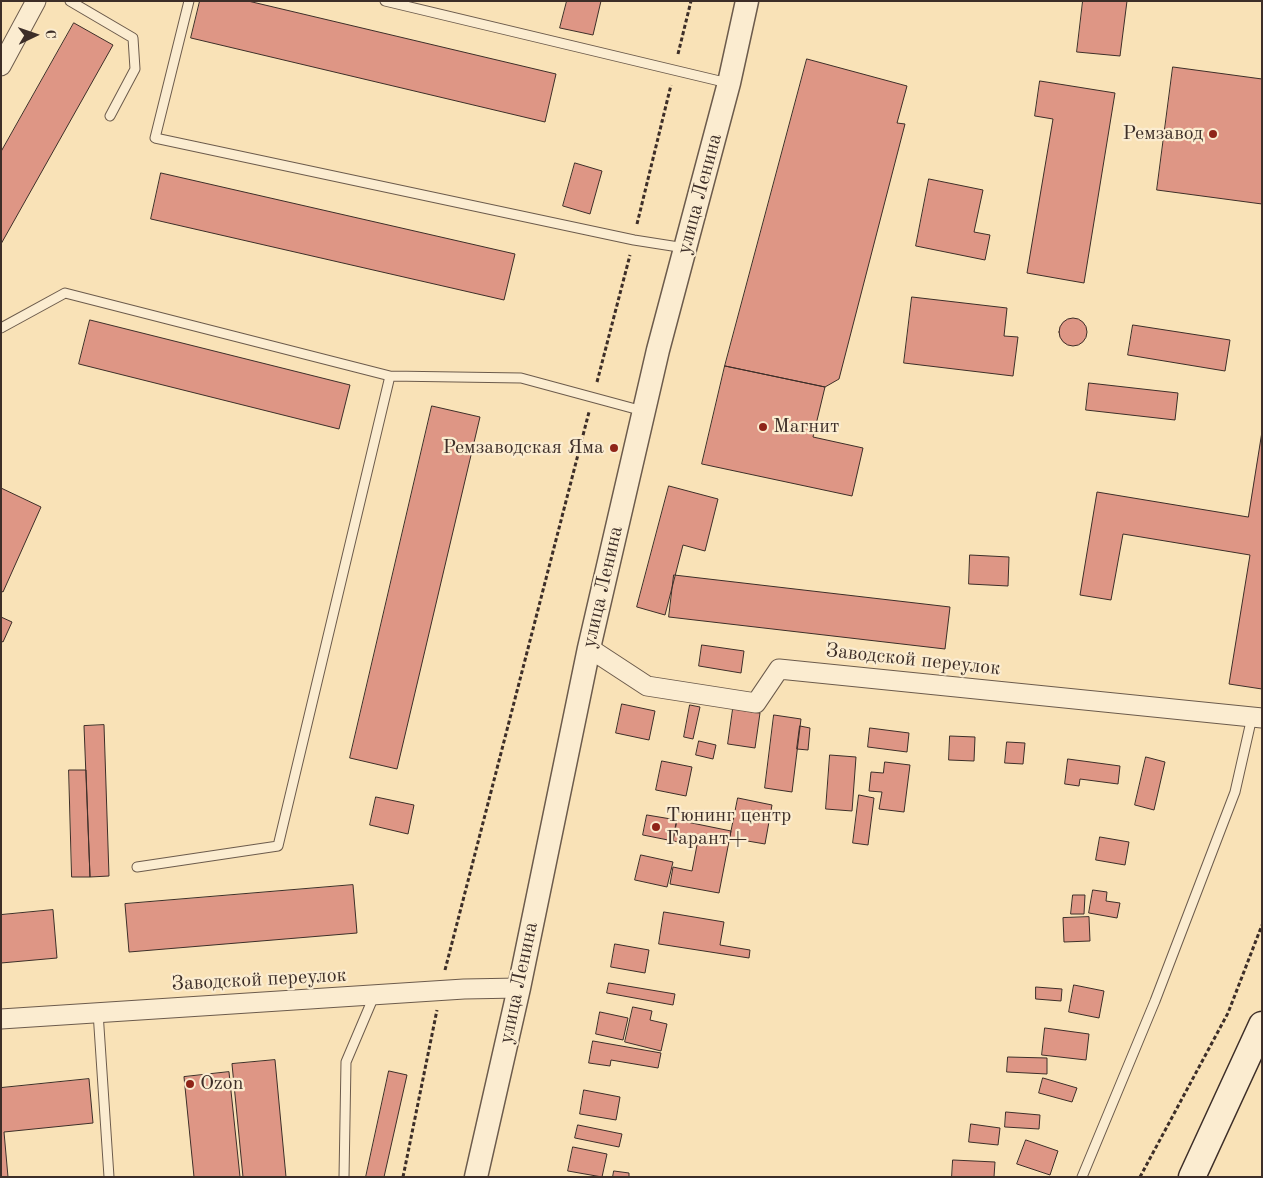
<!DOCTYPE html>
<html>
<head>
<meta charset="utf-8">
<style>
	body { margin:0 }
	#map { position:relative; width:1263px; height:1178px; overflow:hidden; background:#f9e2b7; font-family:"Old Standard TT",serif }
	canvas { display:block }
	.frame { position:absolute; inset:0; border:2px solid #3d2e28; pointer-events:none }
	.north { position:absolute; left:10px; top:10px; width:50px; height:50px; -webkit-text-stroke:4px #fbecd0; paint-order:stroke; rotate:87deg; font-size:14px; font-weight:700; line-height:20px; text-align:center; color:#3d2e28 }
	.north::after { content:''; display:block; margin:auto; width:18px; height:22px; background:#3d2e28; clip-path:polygon(50% 0,100% 100%,50% 72%,0 100%) }
</style>
</head>
<body>
<div id="map">
<canvas width="1263" height="1178"></canvas>
<div class="frame"></div>
<div class="north">С</div>
</div>
<script>
const g = document.querySelector('canvas').getContext('2d');
g.lineJoin = 'round';
function paint(path, color) { g.fillStyle = color; g.fill(path, 'evenodd'); }
function trace(path, color, width, dash) { g.strokeStyle = color; g.lineWidth = width; g.lineCap = dash ? 'butt' : 'round'; g.setLineDash(dash || []); g.stroke(path); }
function label(font, color, halo, rows, align = 'center') {
  g.font = font + ' "Old Standard TT",serif'; g.lineWidth = 4.5; g.setLineDash([]); g.textBaseline = 'middle'; g.strokeStyle = halo; g.fillStyle = color; for (const [text, x, y, turn = 0] of rows) {
    g.save(); g.translate(x, y); g.rotate((+turn || 0) * Math.PI / 180); g.textAlign = isNaN(turn) ? turn : align; if (halo) g.strokeText(text, 0, 0); g.fillText(text, 0, 0); g.restore();
  }
}
const building = new Path2D(`
	M200,1H248L556,74L545,122L191,38Z
	M567,1H601L593,35L560,28Z
	M1083,1H1127L1120,56L1077,52Z
	M74,23L113,45L1,244V152Z
	M807,59L907,86L897,123L905,124L839,379L825,387L725,366Z
	M1173,67L1262,79V204L1157,190Z
	M1040,81L1115,93L1084,283L1027,273L1053,119L1035,116Z
	M575,163L602,171L590,214L563,206Z
	M161,173L515,254L504,300L151,219Z
	M929,179L983,190L974,232L990,235L985,260L916,246Z
	M912,297L1007,308L1004,336L1018,337L1013,376L904,363Z
	M1059 332a14 14 0 1 1 28 0a14 14 0 1 1-28 0Z
	M90,320L350,385L339,429L79,364Z
	M1133,325L1230,340L1225,371L1128,355Z
	M725,366L825,387L813,437L863,448L852,496L702,464Z
	M1089,383L1178,393L1175,420L1086,410Z
	M432,406L480,417L397,769L350,758Z
	M1262,432V689L1229,684L1250,555L1123,534L1111,600L1080,595L1097,492L1248,517Z
	M669,486L718,499L705,551L683,545L665,615L637,607Z
	M1,488L41,507L3,592L1,591Z
	M970,555L1009,557L1008,586L969,584Z
	M674,575L950,607L945,649L669,617Z
	M1,617L12,622L3,642L1,641Z
	M702,645L744,651L741,673L699,666Z
	M622,704L655,711L649,740L616,733Z
	M690,705L700,707L693,739L684,737Z
	M733,709L760,713L755,748L728,744Z
	M774,715L801,719L792,792L765,788Z
	M104,725L109,876L90,877L84,726Z
	M800,726L810,728L808,750L797,749Z
	M870,728L909,733L907,752L868,747Z
	M950,736L975,737L974,761L949,760Z
	M699,741L716,745L713,759L696,755Z
	M1007,742L1025,743L1023,764L1005,763Z
	M830,755L856,757L852,811L826,809Z
	M1146,757L1165,762L1154,810L1135,805Z
	M1068,759L1120,766L1118,784L1080,779L1079,786L1065,784Z
	M662,761L692,767L686,796L656,790Z
	M885,762L910,765L904,812L879,809L882,792L869,791L871,772L883,773Z
	M69,770H86L90,877H72Z
	M859,795L874,798L868,845L853,843Z
	M376,797L414,805L408,834L370,825Z
	M738,798L772,805L765,844L730,838Z
	M647,815L677,820L673,841L643,835Z
	M677,820L731,831L719,893L670,884L673,867L692,871L697,845L673,841Z
	M1100,837L1129,842L1125,865L1096,860Z
	M641,855L673,862L667,887L635,880Z
	M353,885L357,933L129,952L125,904Z
	M1093,890L1107,892L1106,901L1120,903L1117,918L1089,913Z
	M1073,895H1085L1084,914H1071Z
	M53,910L57,958L1,963V915Z
	M664,912L724,922L720,945L750,950L749,958L659,944Z
	M1089,917L1090,941L1064,942L1063,918Z
	M615,944L649,950L645,973L611,967Z
	M609,983L675,994L673,1005L607,993Z
	M1074,985L1104,991L1099,1018L1069,1012Z
	M1036,987L1062,989L1061,1001L1036,999Z
	M633,1007L652,1011L650,1020L667,1024L661,1051L625,1042Z
	M600,1012L628,1018L623,1040L596,1034Z
	M1045,1028L1089,1034L1086,1060L1042,1055Z
	M593,1041L661,1053L658,1068L611,1060L610,1066L589,1063Z
	M1008,1057L1047,1058V1074L1007,1072Z
	M275,1060L286,1177H243L232,1064Z
	M389,1071L407,1075L384,1177H366Z
	M229,1072L240,1177H194L184,1077Z
	M1043,1078L1077,1088L1072,1102L1039,1093Z
	M89,1079L93,1123L4,1132L8,1177H1V1088Z
	M584,1090L620,1097L616,1120L580,1114Z
	M1006,1112L1040,1115L1039,1129L1005,1127Z
	M971,1124L1000,1128L998,1145L969,1142Z
	M578,1125L622,1134L619,1147L575,1138Z
	M1026,1140L1058,1151L1050,1175L1017,1164Z
	M573,1147L607,1154L602,1177L568,1171Z
	M953,1160L995,1162L994,1177H952Z
	M614,1171L629,1173V1177H613Z`);
paint(building, '#de9685');
trace(building, '#3d2e28', 1);
const service = new Path2D(`
	M70,1L133,38L135,69L110,116
	M189,1L155,138L634,240L685,248
	M385,1L728,83
	M1,328L65,293L390,376
	M137,867L278,846L390,376L521,378L643,411
	M98,1012L109,1177
	M344,1177L346,1062L374,996
	M1082,1177L1155,1001L1235,792L1252,717`);
const minor = new Path2D(`
	M1,66L36,1
	M589,648L647,686L756,703L779,669L1262,718
	M1,1019L464,989L519,988`);
const tertiary = new Path2D(`
	M476,1177L519,988L589,648L658,350L729,83L747,1`);
const secondary = new Path2D(`
	M1192,1177L1262,1025`);
trace(service, '#6c5b4c', 11);
trace(minor, '#6c5b4c', 21);
trace(tertiary, '#6c5b4c', 25);
trace(secondary, '#3d2e28', 29);
trace(new Path2D(`
	M678,54L691,1
	M637,224L671,85
	M597,382L630,255
	M445,970L589,412
	M403,1177L437,1010
	M1140,1177L1228,1013L1262,925`), '#3d2e28', 3, [4, 2.5]);
trace(service, '#fbecd0', 9);
trace(minor, '#fbecd0', 19);
trace(tertiary, '#fbecd0', 22);
trace(secondary, '#fbecd0', 26);
for (const [x, y, r, color] of [
	[1213,134,5,"#8f2418"],
	[763,427,5,"#8f2418"],
	[614,448,5,"#8f2418"],
	[656,827,5,"#8f2418"],
	[190,1084,5,"#8f2418"]
]) { const dot = new Path2D(); dot.arc(x, y, r, 0, 2 * Math.PI); g.fillStyle = color; g.fill(dot); trace(dot, '#fbecd0', 2); }
label('20px', '#3d2e28', '#fbecd0', [
	["Ремзавод",1203,134,"right"],
	["Магнит",773,427],
	["Ремзаводская Яма",604,448,"right"],
	["Тюнинг центр",666,816],
	["Гарант+",666,839],
	["Ozon",200,1084]
], 'left');
label('20px', '#3d2e28', '#fbecd0', [
	["улица Ленина",700,194,-75],
	["улица Ленина",603,587,-77],
	["Заводской переулок",913,660,6],
	["Заводской переулок",259,980,-3],
	["улица Ленина",519,983,-78]
]);
</script>
</body>
</html>
